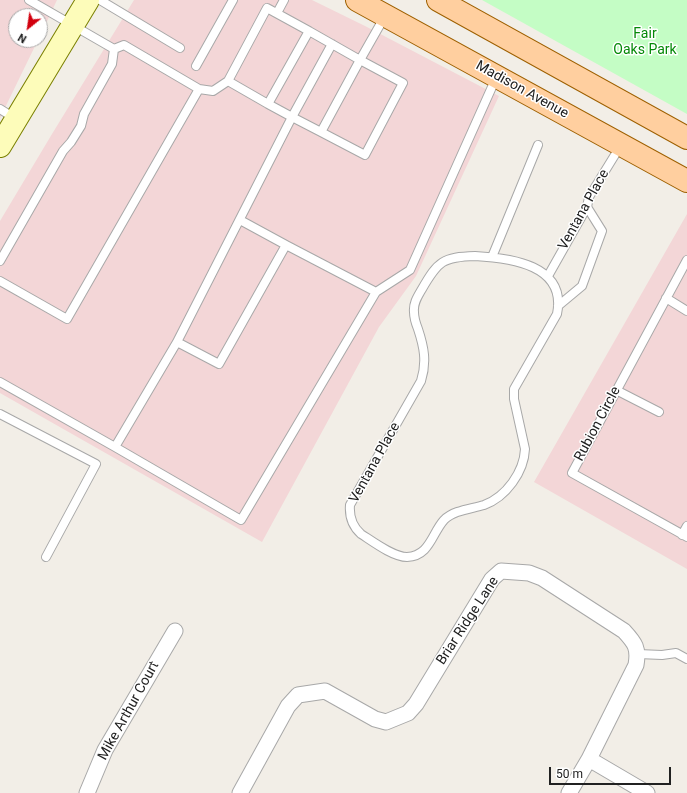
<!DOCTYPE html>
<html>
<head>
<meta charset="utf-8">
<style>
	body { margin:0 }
	#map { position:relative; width:687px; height:793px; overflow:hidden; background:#f2eee7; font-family:Roboto,sans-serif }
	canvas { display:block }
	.north { position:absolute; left:8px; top:8px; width:40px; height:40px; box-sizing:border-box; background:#fff; border:1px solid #a6a6a6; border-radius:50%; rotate:210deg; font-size:11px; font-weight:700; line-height:16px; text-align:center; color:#212121 }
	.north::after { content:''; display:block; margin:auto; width:14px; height:18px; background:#d2000e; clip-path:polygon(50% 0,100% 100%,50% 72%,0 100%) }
	.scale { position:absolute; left:549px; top:767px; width:122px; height:18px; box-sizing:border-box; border:2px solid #212121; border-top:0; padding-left:5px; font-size:12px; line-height:14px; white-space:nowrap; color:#212121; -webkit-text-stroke:3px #fff; paint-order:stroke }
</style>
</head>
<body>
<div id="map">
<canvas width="687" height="793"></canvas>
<div class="north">N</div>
<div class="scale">50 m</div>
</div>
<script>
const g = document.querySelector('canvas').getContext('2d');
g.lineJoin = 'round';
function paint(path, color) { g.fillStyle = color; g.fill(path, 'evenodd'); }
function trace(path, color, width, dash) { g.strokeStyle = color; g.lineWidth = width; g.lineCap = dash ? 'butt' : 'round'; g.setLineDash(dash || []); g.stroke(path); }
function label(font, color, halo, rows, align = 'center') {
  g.font = font + ' Roboto,sans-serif'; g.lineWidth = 3; g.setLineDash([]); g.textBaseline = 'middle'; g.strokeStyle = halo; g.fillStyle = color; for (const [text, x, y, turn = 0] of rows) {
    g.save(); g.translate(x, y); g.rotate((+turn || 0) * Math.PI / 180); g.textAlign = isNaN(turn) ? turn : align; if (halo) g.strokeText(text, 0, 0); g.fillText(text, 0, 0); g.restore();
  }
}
paint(new Path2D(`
	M0,0H57L40,36V16H16V40H38L0,118Z
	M134,0H312L365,26L499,96L416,276L379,327L262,542L0,393V221L52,134Z
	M687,214V569L534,482Z`), '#f3d6d7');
paint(new Path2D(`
	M482,0H687V114Z`), '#c4fdc5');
const service = new Path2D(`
	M29,0L114,49
	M100,0L180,48
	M267,8L309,31L268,104L228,81Z
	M277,13L284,0
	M309,31L360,60L321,132L365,155L403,83L360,60L385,16
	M114,49L124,45L199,89L213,91L228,81
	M196,66L233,0
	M268,104L292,117L332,44
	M0,109L16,119
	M240,220L286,245
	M475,256C511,258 567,265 557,314L514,389V399L525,449C524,472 506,497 484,505C471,509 454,510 444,520C432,533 430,556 407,557C393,557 372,541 361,534C352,526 349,517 350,505L421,381C427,362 424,347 418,329C416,324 414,318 414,312C413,303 418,296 422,289C438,261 443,257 475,256Z
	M492,257L538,145
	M687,260L572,473L687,537
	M0,261L63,151L71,142L81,126L84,114L112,64L114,49
	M548,276L587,207L589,197L621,145
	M0,281L67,319L199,89
	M376,292L410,270L496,78
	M666,298L687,311
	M558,306L582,286L602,231L587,207
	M0,382L115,447L241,520L376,292L286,245L219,364L177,342L292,117L321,132
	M616,390L659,412
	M0,414L96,464L46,557
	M115,447L177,342
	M682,535L687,526
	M638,654L662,655L676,653L687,659`);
const minor = new Path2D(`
	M589,759L647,793
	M87,793L105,750L175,631
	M240,793L288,706L298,695L325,691L375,719L386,722L408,713L416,704L492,579L501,571L529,573L542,578L624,631C635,643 639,648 636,665L589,759L569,793`);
const secondary = new Path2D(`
	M0,146L88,0`);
const primary = new Path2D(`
	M357,0L687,181
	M438,0L687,138`);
trace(service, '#a8a8a8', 10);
trace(minor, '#a8a8a8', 17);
trace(secondary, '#7b8000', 24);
trace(primary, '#9e6000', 24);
trace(service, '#fff', 8);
trace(minor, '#fff', 15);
trace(secondary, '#fdfcba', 22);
trace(primary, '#ffcf9f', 22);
label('14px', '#058908', '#fff', [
	["Fair",645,34],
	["Oaks Park",645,50]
]);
label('14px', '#212121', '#fff', [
	["Madison Avenue",522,90,29],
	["Ventana Place",584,210,-61],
	["Rubion Circle",598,424,-62],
	["Ventana Place",375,463,-61],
	["Briar Ridge Lane",468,621,-57],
	["Mike Arthur Court",129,711,-61]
]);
</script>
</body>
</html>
